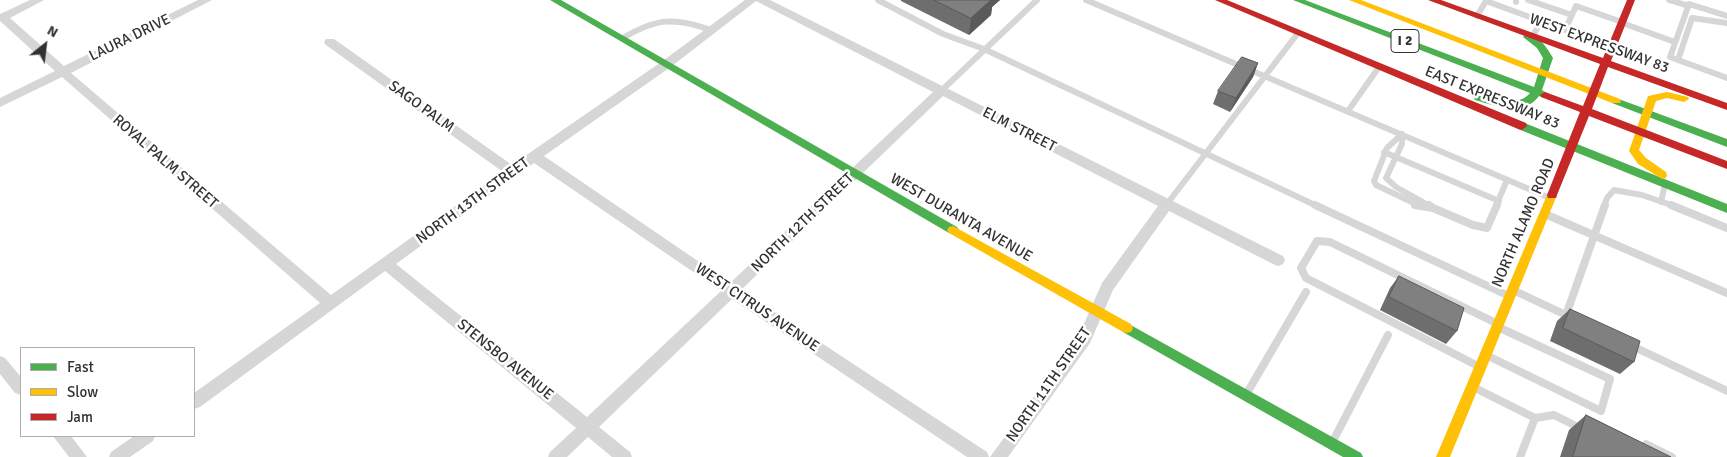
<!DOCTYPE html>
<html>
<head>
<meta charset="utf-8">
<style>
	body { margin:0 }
	#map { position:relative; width:1727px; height:457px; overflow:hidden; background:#fff; font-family:Signika,sans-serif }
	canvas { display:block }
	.legend { position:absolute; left:20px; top:347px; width:175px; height:90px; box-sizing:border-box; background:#fff; border:1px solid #adadad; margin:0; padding:6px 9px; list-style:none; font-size:15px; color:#323232 }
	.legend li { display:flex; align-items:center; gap:10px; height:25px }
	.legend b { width:25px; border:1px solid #adadad }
	.north { position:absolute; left:20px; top:20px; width:50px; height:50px; -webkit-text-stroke:4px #fff; paint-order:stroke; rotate:29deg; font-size:14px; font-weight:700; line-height:20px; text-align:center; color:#323232 }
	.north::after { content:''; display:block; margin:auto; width:18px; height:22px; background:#323232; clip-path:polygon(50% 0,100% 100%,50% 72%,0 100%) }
</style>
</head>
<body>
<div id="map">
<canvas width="1727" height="457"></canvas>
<ul class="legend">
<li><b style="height:6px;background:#4caf50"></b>Fast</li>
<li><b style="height:6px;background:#ffc107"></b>Slow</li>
<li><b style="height:6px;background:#c62828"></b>Jam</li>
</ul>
<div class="north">N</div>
</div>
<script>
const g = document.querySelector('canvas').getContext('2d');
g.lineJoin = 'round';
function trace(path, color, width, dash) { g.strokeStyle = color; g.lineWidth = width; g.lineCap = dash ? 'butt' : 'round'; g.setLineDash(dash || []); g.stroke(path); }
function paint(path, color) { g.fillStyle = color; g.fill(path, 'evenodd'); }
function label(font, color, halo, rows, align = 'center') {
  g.font = font + ' Signika,sans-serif'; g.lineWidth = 5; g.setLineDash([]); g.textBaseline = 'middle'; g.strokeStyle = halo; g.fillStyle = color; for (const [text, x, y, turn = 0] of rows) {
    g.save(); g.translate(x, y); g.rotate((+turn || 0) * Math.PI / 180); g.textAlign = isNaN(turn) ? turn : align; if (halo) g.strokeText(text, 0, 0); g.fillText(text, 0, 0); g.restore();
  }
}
trace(new Path2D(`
	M878,0L943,34L984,49L1317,206
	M1086,0L1550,198
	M1516,0V2
	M1528,0L1572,15
	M1669,0L1689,6
	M1477,16L1486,1L1565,30L1576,6L1622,22
	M1727,16L1689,4L1670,57L1727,78
	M1622,23L1675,42
	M1533,36L1542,19
	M623,38C656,18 675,17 711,30
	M1678,60L1692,18L1727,23
	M941,91L1037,0
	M1348,111L1379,67
	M1402,134L1387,148L1374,181L1376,185L1420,206
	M1402,134V144L1386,178L1396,187L1430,206
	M1384,152L1499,201
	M1661,202L1665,184
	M1167,204L1298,33
	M1496,206L1507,180
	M1604,206L1607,198L1614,190L1642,195L1674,206`), '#d6d6d6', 6);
trace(new Path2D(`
	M1315,205L1509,296
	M1415,205L1433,208L1473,225L1487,228L1497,205
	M1429,205L1433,208
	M1671,205L1727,228
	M1545,214L1727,293
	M1515,291L1568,316
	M1566,315L1605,205
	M1630,345L1727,391
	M1486,355L1601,411L1610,379L1498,327
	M1478,366L1306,278L1301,268L1317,241L1330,242L1496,323
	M1475,388L1535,418L1554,415L1582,429
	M1247,393L1306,292
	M1333,441L1388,335
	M1520,457L1535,418
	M1642,457L1646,444L1672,457`), '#d6d6d6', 8);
paint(new Path2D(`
	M30,0H44L10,18L64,66L198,0H212L71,73L331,295L503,172L326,45L324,42L326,39H334L512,165L664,60L745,0H770L1283,256L1285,260L1283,264L1278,266L1273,264L1169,211L1113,290L1090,343L1008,457H990L1079,335L1102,283L1158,206L943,96L741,290L987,452L989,457H967L732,299L599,427L630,452L632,457H612L588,437L567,457H548L550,452L576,428L385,271L200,407L194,409V393L320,303L62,77L0,107V98L55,71L0,21V14ZM756,1L933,92L730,283L544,156L672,66ZM534,163L721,291L587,417L396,264Z
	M0,356L5,358L21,377V395L15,393L0,374Z
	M53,436H71L87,457H69Z
	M134,436H155L153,441L130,457H109L111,452Z`), '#d6d6d6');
paint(new Path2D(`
	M550,0H561L957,227L959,230L957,233H949Z
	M1293,0H1305L1534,87L1543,58L1537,48L1523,37L1525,35C1538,33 1547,48 1553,58L1542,90L1550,95L1545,98L1539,96C1525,116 1495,106 1475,100L1474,98L1479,95C1495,98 1518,108 1530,93Z
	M1616,98L1727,139V147L1612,103L1611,101L1612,99Z
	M1522,122L1727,204V213L1518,129L1517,126Z
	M1127,323L1361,453L1363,457H1343L1123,332L1121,328L1123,324Z`), '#4caf50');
paint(new Path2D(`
	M1349,0H1361L1620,99L1621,101L1620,103H1612Z
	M1667,92L1688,97L1689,99L1684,102L1667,98L1656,101L1639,150L1646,158L1666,172L1667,175L1666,178L1662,179L1638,164L1629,151L1648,96Z
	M1552,191L1557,195L1450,457H1436L1547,195Z
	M953,226L1131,324L1133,328L1131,332L1127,333L1123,332L949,233L947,230L949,227Z`), '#ffc107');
paint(new Path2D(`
	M1215,0H1227L1526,123L1527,126L1522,130L1518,129Z
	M1428,0H1441L1603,58L1627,0H1635L1611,61L1727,103V110L1608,67L1592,109L1727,161V169L1589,116L1557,195L1556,198H1548L1547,195L1580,112L1541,97L1540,95L1545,92L1583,106L1600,64Z`), '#c62828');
paint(new Path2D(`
	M901,0H1000L992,7L991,15L969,35L901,1Z
	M1258,63L1253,77L1230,112L1213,104L1218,91Z
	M1399,276L1457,331L1446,344L1380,310L1390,288Z
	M1570,309L1634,362L1620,374L1550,341L1557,321Z
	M1586,415L1671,457H1560L1569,430Z`), '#6e6e6e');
paint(new Path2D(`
	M988,0H1000L992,7L991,15L969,35L971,18Z
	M1258,63L1253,77L1230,112L1236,98Z`), '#5a5a5a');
const building = new Path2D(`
	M934,0H991L971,18Z
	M1242,57L1258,63L1236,98L1218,91Z
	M1399,276L1464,308L1457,331L1389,297Z
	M1570,309L1640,341L1634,362L1563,328Z
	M1586,415L1671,457H1573Z`);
paint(building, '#808080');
trace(building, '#5a5a5a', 1);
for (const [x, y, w] of [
	[1405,41,28]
]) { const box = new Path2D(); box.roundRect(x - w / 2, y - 11.5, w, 23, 4); g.fillStyle = '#fff'; g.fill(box); trace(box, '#323232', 1); }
label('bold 14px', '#323232', null, [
	["I 2",1405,41]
]);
label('15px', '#323232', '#fff', [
	["LAURA DRIVE",130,38,-26],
	["WEST EXPRESSWAY 83",1599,44,20],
	["EAST EXPRESSWAY 83",1492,98,22],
	["SAGO PALM",421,107,36],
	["ELM STREET",1019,130,27],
	["ROYAL PALM STREET",165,162,41],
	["NORTH 13TH STREET",473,201,-36],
	["WEST DURANTA AVENUE",961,218,30],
	["NORTH 12TH STREET",803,223,-44],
	["NORTH ALAMO ROAD",1524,223,-67],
	["WEST CITRUS AVENUE",757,308,34],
	["STENSBO AVENUE",505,360,39],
	["NORTH 11TH STREET",1049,385,-55]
]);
</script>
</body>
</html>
